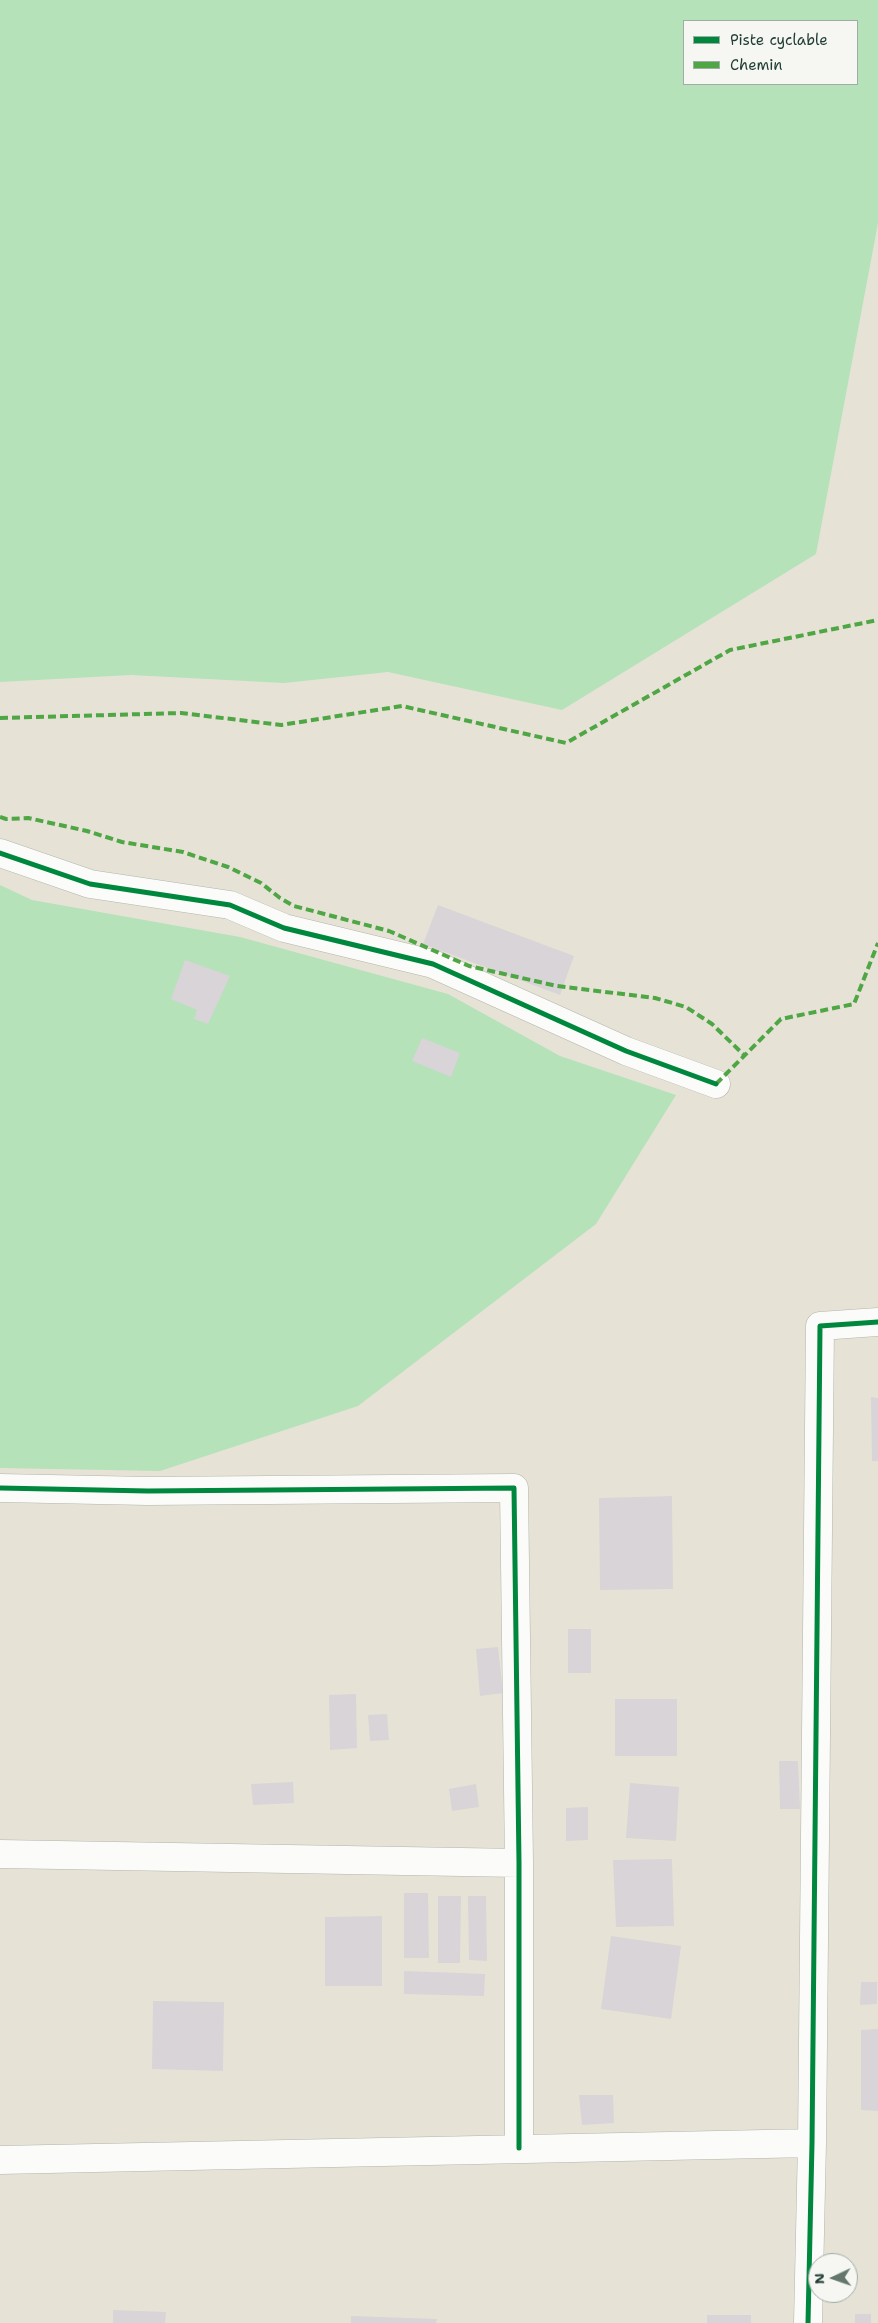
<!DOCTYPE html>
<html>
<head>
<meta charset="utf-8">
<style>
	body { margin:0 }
	#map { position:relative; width:878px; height:2323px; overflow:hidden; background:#e6e3d6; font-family:"Shantell Sans",sans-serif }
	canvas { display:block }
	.legend { position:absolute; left:683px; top:20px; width:175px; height:65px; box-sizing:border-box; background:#f6f6f2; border:1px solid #a0aca6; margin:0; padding:6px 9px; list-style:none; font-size:15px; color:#1f3d34 }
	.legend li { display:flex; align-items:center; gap:10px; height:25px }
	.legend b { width:25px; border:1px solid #a0aca6 }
	.north { position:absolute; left:808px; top:2253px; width:50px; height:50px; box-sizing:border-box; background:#f6f6f2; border:1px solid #a0aca6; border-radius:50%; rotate:267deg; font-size:14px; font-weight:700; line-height:20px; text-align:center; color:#1f3d34 }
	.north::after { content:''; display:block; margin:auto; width:18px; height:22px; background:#65776d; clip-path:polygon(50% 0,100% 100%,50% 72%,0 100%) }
</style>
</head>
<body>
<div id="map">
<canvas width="878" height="2323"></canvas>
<ul class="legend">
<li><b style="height:6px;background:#00873e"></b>Piste cyclable</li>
<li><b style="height:6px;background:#4fa644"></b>Chemin</li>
</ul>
<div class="north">N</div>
</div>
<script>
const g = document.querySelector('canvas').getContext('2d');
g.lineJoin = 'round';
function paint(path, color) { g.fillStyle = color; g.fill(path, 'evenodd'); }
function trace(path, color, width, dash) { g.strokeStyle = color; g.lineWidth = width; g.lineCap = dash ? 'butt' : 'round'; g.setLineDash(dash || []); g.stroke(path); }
paint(new Path2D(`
	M0,0H878V223L816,554L562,710L388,672L284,683L131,675L0,682ZM684,21H857V84H684Z
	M0,885L32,900L240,937L448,994L560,1056L676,1095L596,1224L358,1406L160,1471L0,1468Z`), '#b5e2b9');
paint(new Path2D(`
	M438,905L574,956L560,995L423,944Z
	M185,960L230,976L208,1024L194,1019L197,1010L171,999Z
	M422,1038L460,1053L451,1077L412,1061Z
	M871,1397L878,1398V1461H872Z
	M672,1496L673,1589L600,1590L599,1498Z
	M568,1629H591V1673H568Z
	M498,1647L503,1693L480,1696L476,1649Z
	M356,1694L357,1748L330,1750L329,1695Z
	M615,1699H677V1756H615Z
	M387,1714L389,1740L370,1741L368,1715Z
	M779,1761H798L800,1809H780Z
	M293,1782L294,1803L253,1805L251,1784Z
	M630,1783L679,1787L676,1841L626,1838Z
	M476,1784L479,1807L452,1811L449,1789Z
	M588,1807V1840L566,1841V1808Z
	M672,1859L674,1926L616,1927L613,1860Z
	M404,1893H428L429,1958H404Z
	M438,1896H461L460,1963H438Z
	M468,1896H486L487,1961L469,1960Z
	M382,1916V1986H325V1917Z
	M611,1936L681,1946L671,2019L601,2009Z
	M404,1971L485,1974L484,1996L404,1994Z
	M861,1982H877V2004L860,2005Z
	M153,2001L224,2002L223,2071L152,2069Z
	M878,2029V2111L861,2110V2030Z
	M579,2095H613L614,2123L582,2125Z
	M113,2310L166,2312L165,2323H113Z
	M855,2314H871V2323H855Z
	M707,2315H751V2323H707Z
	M351,2316L437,2319L436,2323H351Z`), '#d9d4d7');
const minor = new Path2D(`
	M0,853L90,884L230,905L284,928L433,964L626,1051L716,1084
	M0,1488L148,1491L514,1488L519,1863V2148
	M0,1854L519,1863
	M0,2160L812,2143
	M808,2323L812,2143L820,1326L878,1322`);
trace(minor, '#b3b4ab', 29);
trace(minor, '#fbfbf9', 28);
trace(new Path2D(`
	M0,718L181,713L281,725L402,706L566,743L730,650L878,620
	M0,817L6,819L28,818L87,831L122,842L183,852L228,867L261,883L280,898L294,906L389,931L469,966L557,986L655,998L686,1007L712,1024L745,1056
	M716,1084L781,1019L854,1004L878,943`), '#4fa644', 4, [8, 4]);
trace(new Path2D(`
	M0,853L90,884L230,905L284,928L433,964L626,1051L716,1084
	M0,1488L148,1491L514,1488L519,1863V2148
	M808,2323L812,2143L820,1326L878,1322`), '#00873e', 5);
</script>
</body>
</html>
